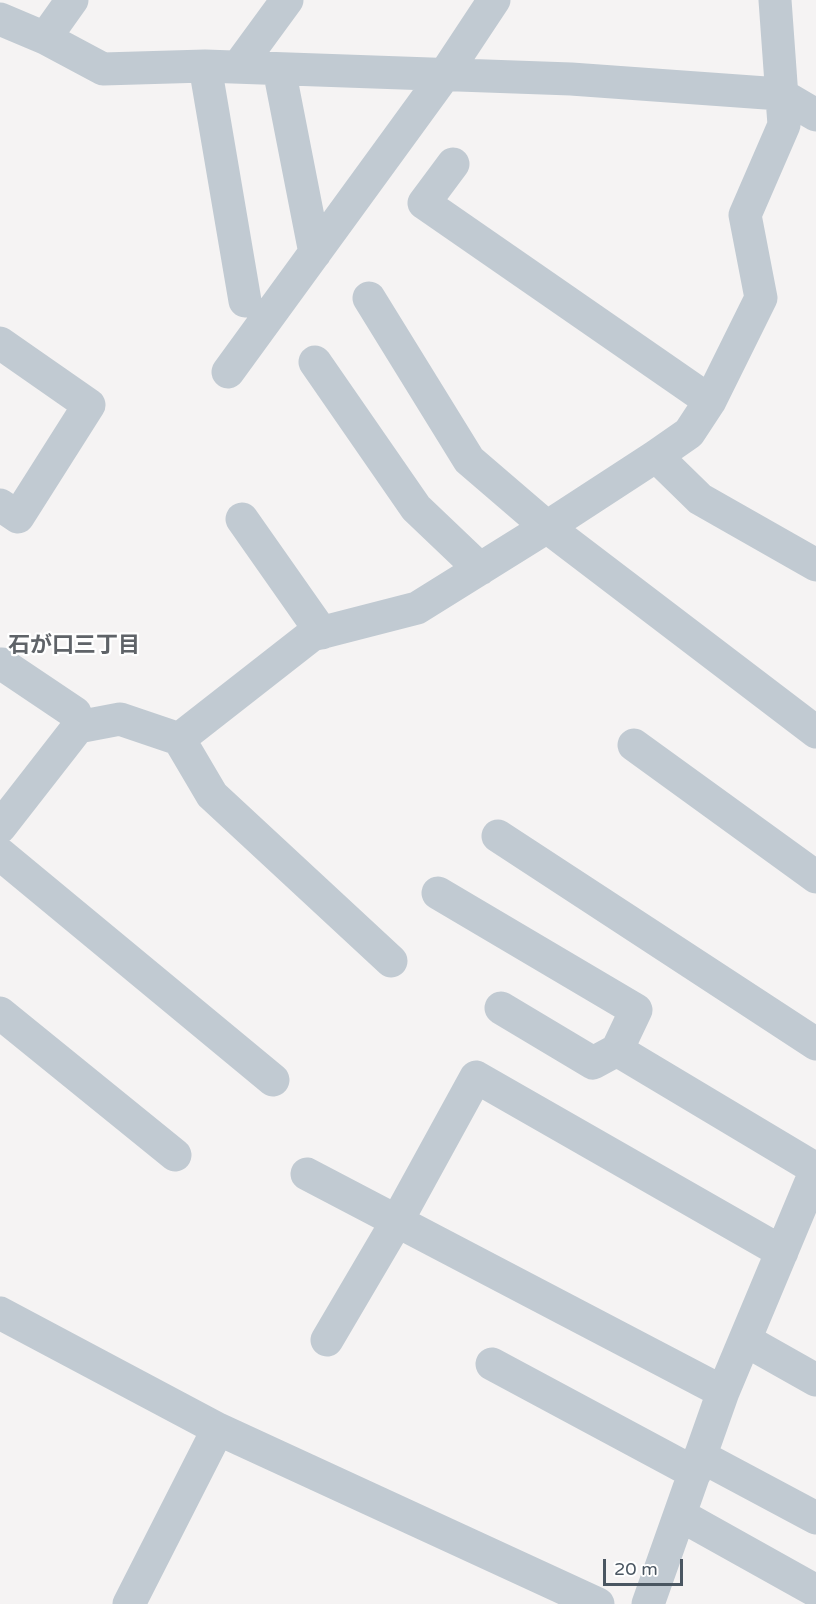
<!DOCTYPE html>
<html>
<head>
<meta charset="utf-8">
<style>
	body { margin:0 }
	#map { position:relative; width:816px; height:1604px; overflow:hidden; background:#f5f3f3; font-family:"Varela Round",sans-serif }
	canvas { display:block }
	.scale { position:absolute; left:603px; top:1559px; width:80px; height:27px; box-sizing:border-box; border:3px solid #4a5661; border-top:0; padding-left:8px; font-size:18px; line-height:21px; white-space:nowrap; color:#4a5661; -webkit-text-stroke:4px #fff; paint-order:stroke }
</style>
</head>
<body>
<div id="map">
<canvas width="816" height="1604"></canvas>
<div class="scale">20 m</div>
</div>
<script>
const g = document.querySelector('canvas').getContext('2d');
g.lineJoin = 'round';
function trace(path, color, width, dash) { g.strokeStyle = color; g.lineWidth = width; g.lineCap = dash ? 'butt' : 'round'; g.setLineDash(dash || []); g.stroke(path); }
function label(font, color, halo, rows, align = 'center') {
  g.font = font + ' "Varela Round","Noto Sans JP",sans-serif'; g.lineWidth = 4.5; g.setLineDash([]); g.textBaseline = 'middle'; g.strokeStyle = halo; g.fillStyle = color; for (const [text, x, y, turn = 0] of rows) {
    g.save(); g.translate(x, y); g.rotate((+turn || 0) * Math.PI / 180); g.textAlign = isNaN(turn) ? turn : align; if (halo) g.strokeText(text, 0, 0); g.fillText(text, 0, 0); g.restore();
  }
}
trace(new Path2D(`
	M0,19L45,38L103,69L205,66L571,79L780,94L816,115
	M45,38L72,0
	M205,66L245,301
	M238,67L287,0
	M279,69L315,253
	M453,164L424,203L710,401
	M369,298L469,460L547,527L816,732
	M0,343L89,405L18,517L0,505
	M315,362L416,508L480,569
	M228,372L445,74L494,0
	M656,456L689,433L710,401L761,298L745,215L784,125L775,0
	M242,519L322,633
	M2,664L75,713L78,727
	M179,739L212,795L391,961
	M634,745L816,877
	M0,827L78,727L120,719L179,739L312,635L417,608L547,527L656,456L700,499L816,565
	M498,836L816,1044
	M0,854L273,1080
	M438,893L636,1010L617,1050
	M501,1008L593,1063L617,1050L816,1169
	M0,1013L175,1155
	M307,1174L723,1392
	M0,1313L218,1429L598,1604
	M327,1340L397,1221L476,1077L782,1252
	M745,1340L816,1380
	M492,1364L695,1473
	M700,1456L816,1518
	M680,1515L816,1591
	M129,1604L218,1429
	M648,1604L723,1392L816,1170`), '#c1cad2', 33);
label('bold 22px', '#5f6368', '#fff', [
	["石が口三丁目",74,646]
]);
</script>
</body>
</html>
